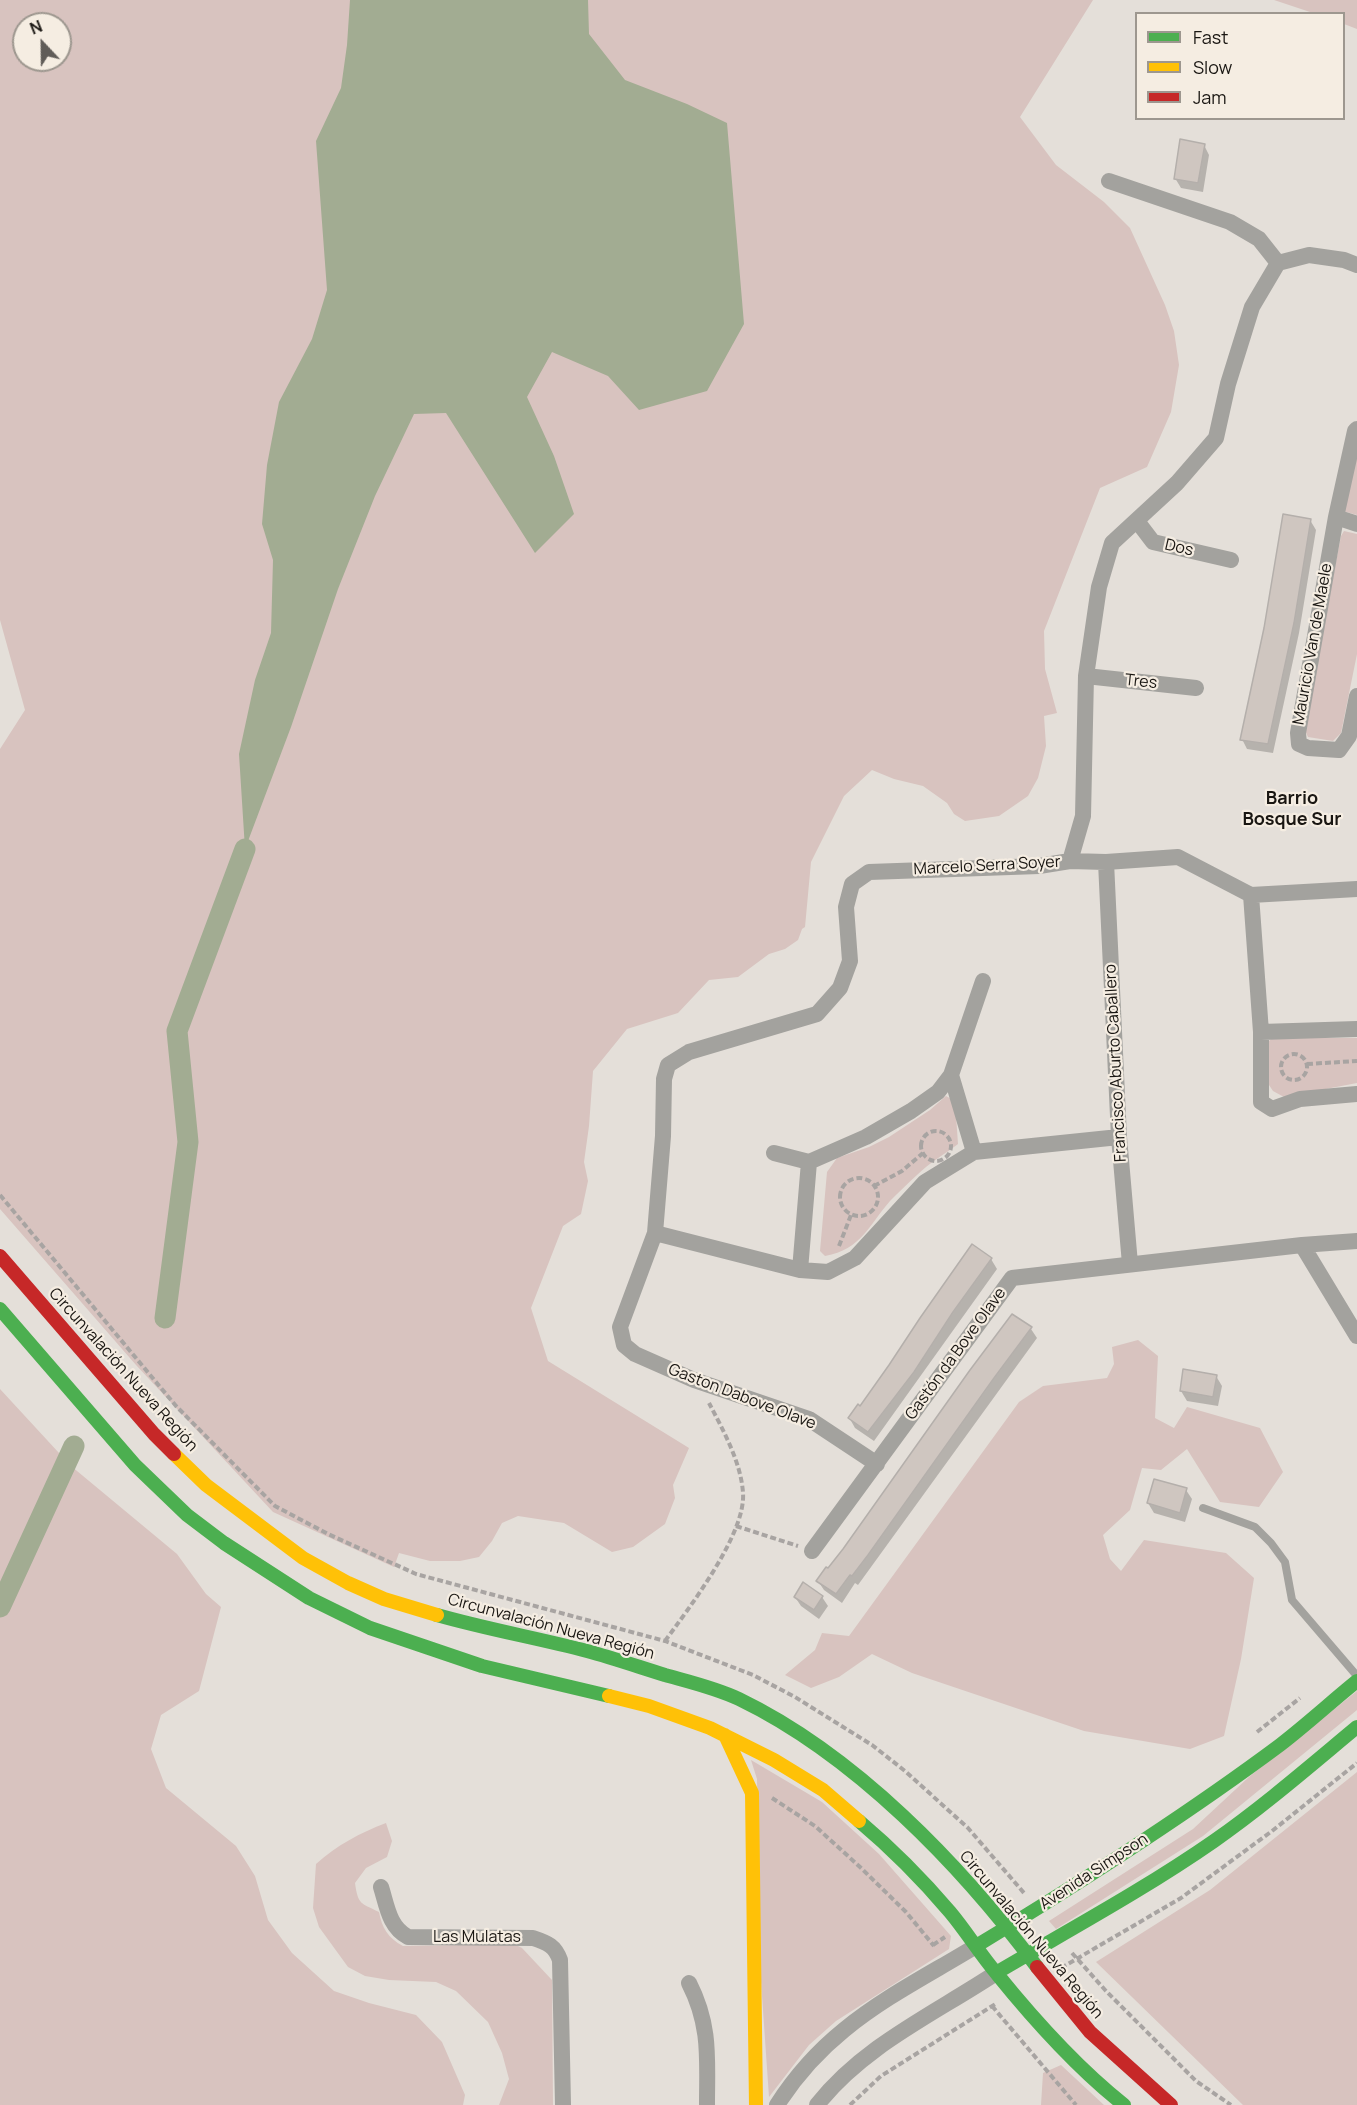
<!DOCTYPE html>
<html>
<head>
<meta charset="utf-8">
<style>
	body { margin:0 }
	#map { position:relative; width:1357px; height:2105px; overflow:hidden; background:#e4dfd9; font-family:Manrope,sans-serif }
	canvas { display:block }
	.legend { position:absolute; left:1135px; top:12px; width:210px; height:108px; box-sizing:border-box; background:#f5ede2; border:2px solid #9d978f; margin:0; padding:8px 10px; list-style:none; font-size:18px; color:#191612 }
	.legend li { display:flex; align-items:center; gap:12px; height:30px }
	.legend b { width:30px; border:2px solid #9d978f }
	.north { position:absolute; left:12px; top:12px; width:60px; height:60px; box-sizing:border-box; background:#f5ede2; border:2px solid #9d978f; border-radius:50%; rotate:338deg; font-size:16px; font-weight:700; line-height:24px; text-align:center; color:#191612 }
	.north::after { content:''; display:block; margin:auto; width:21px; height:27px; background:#605c58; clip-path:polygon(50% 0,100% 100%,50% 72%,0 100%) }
</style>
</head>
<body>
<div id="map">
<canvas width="1357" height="2105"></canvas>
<ul class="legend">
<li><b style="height:8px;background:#4caf50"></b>Fast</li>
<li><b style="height:8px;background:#ffc107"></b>Slow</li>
<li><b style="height:8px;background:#c62828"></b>Jam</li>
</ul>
<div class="north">N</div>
</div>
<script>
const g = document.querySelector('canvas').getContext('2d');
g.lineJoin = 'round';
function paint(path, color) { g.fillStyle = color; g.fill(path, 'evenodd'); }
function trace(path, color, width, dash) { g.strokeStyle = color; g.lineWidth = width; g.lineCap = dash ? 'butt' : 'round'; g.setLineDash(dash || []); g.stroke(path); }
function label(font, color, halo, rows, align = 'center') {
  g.font = font + ' Manrope,sans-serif'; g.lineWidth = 4.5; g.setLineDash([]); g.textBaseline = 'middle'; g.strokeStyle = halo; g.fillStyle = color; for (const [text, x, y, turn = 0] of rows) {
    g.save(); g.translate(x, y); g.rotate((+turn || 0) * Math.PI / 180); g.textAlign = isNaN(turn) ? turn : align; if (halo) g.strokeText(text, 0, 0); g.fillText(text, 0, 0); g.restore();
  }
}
paint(new Path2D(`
	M0,0H1093L1020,117L1056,165L1104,202L1130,228L1165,305L1174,331L1179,365L1171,412L1147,467L1100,488L1044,631L1045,669L1057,713L1044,716L1046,746L1038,778L1028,796L999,816L965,821L954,814L947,803L923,786L894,779L872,770L844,796L811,862L805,927L802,929L798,940L785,949L769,954L738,977L709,980L678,1013L627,1029L593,1071L589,1126L584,1162L588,1181L581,1214L563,1226L531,1308L548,1361L689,1448L673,1485L675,1498L665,1524L633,1547L612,1552L564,1523L518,1516L502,1523L492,1541L479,1557L460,1561H430L399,1553L394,1567L273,1512L136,1365L0,1209V749L25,710L0,620ZM24,24H60V60H24Z
	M1274,0H1357V29L1344,24V14L1313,13Z
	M1357,446V515L1343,511Z
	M1344,531L1357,534V654L1341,733L1333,741L1308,737L1304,728L1341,536Z
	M1272,1038H1357V1083L1284,1097L1273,1091L1269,1085L1266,1044Z
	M946,1096L955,1101L958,1144C945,1154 929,1163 917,1175C908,1183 899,1192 890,1201C868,1226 862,1249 825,1256L820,1251L827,1172L837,1158L869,1147L889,1137L930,1110Z
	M1138,1340L1158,1356L1155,1418L1174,1428L1187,1407L1260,1428L1283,1472L1259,1507L1220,1502L1187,1449L1161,1470L1142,1468L1130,1510L1103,1535L1110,1559L1121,1571L1144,1540L1226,1553L1254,1578L1241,1659L1224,1736L1190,1749L1084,1731L912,1673L872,1654L839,1677L811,1688L785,1675L815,1650L822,1633L849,1636L1019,1402L1043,1386L1107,1378L1114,1364L1112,1347Z
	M0,1389L71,1466L177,1554L206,1594L221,1607L199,1691L161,1715L151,1749L166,1788L236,1846L255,1876L268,1920L292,1953L334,1991L369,2003L416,2015L442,2042L465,2095L463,2105H0Z
	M1357,1691V1710L1203,1836L1056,1929L1049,1921L1193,1829L1250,1776Z
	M751,1760L822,1802L879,1854L951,1936L949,1949L836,2021L809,2045L769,2097L760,1967L757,1779Z
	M1357,1772V2105H1243L1096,1962L1210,1890Z
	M386,1823L392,1841L387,1857L366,1868L355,1883C358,1905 361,1903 379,1912C382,1928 388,1938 403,1946L514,1944L522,1948L552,1980L553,2105H499L509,2079L502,2053L488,2022L456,1991L436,1982L389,1980L365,1976L348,1967L319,1927L313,1908L316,1864C337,1845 360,1833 386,1823Z
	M1061,2065L1104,2105H1041L1043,2073Z`), '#d8c3bf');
paint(new Path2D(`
	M350,0H588L589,34L625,80L687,104L727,123L744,324L707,391L639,410L608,376L552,352L527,397L554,456L574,514L535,553L446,413L414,414L375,496L338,589L291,727L245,849L239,754L255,680L271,633L273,560L262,524L267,465L279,402L312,339L327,290L316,141L341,88L347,45Z`), '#a2ac92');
paint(new Path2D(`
	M1204,145L1209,155L1203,192L1181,188L1175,178Z
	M1310,520L1316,530L1299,633L1273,753L1247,749L1242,739Z
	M991,1259L997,1269L874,1441L855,1428L850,1419Z
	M1013,1316L1031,1329L1037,1338L858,1585L855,1583L842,1603L824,1590L818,1581L828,1570Z
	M1216,1376L1222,1386L1218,1406L1187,1401L1181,1391Z
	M1186,1490L1192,1499L1185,1522L1154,1513L1148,1503Z
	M795,1597H822L828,1606L819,1619L801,1606Z`), '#0003');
trace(new Path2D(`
	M165,1318L188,1142L177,1031L245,849
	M0,1607L74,1446`), '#a2ac92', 21);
const building = new Path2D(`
	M1180,139L1205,144L1198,183L1174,179Z
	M1283,514L1311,519L1294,623L1268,744L1240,740L1264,628Z
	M972,1244L992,1258L953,1312L914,1372L868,1432L848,1418L858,1404L860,1406L889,1365L920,1318Z
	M1012,1314L1032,1327L994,1378L868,1555L852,1576L850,1575L836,1594L816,1581L826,1567L828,1568L843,1549L970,1370Z
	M1183,1369L1217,1375L1213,1397L1180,1391Z
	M1154,1479L1187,1488L1180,1513L1147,1503Z
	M803,1582L823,1596L814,1610L794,1597Z`);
paint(building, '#cfc6c0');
trace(building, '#b4afab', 1.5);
trace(new Path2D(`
	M1281 1067a13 13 0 1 1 26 0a13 13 0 1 1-26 0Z
	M1307,1064L1357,1061
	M921 1146a15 15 0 1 1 30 0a15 15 0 1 1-30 0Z
	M840 1197a19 19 0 1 1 38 0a19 19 0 1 1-38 0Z
	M874,1186L902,1171L923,1153
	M0,1195L176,1406L275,1506L328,1534L416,1574L665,1641L753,1675L795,1697L872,1745L905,1771L968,1828L1024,1893
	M839,1246L851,1215
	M736,1526L798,1546
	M665,1641C689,1608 746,1534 743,1493C741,1462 723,1430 709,1403
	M1257,1732L1300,1698
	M772,1798L815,1826L860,1867L906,1912L934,1946
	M933,1945L945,1937
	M1072,1953L1106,1991L1196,2081L1231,2105
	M1061,1968L1181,1898L1272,1831L1357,1763
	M992,2006L1076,2105
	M850,2105L881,2076L997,2003`), '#a8a4a2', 4, [6, 3]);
trace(new Path2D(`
	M1203,1508L1255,1527L1271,1543L1285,1562L1292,1600L1357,1676`), '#a3a29e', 8);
trace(new Path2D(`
	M1109,181L1230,222L1259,239L1278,263
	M1278,263L1309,255L1344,260L1357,265
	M1357,429L1355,431L1336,517L1298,733L1299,744L1308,748L1339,750L1349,736L1357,696
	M1336,517L1357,524
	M1137,521L1153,542L1231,560
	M1086,676L1196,688
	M1070,861L1106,862L1178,857L1251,895L1357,889
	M1106,862L1119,1137L1130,1264
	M1251,895L1261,1032V1102L1272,1109L1300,1099L1357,1094
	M1261,1032L1357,1029
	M951,1075L974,1152
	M774,1153L809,1162L866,1137L911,1111L938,1092L951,1075L983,981
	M655,1233L800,1270L828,1272L855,1258L925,1182L974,1152L1119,1137
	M1302,1245L1357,1336
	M800,1270L809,1162
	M877,1464L809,1419L694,1380L635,1354L624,1345L620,1327L655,1233L663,1136L664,1079L668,1065L689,1052L817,1014L840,988L850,961L846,907L852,884L869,872L1039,866L1070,861L1083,816L1086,676L1099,587L1112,543L1177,483L1216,438L1228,384L1252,307L1278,263
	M812,1551L1012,1278L1302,1245L1357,1241
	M381,1887C387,1906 389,1927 408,1937L533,1938C548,1943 555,1946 560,1960L563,2105
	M689,1983C711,2026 707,2059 707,2105
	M777,2105C795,2077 818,2051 844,2030C884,1997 932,1973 976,1946
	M817,2105C863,2046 934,2014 996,1973`), '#a3a29e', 16);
trace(new Path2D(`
	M0,1309L135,1465L187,1515L224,1543L309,1598L370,1628L482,1666L609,1696
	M437,1615C486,1629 537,1638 587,1651C613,1658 639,1667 665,1675C690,1682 716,1688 739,1699C855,1755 961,1865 1037,1967
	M859,1821C891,1848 922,1879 950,1912C966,1931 980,1954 997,1974C1035,2021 1076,2067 1124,2105
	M976,1946C1080,1883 1182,1818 1280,1745C1306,1725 1331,1702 1357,1681
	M996,1973C1069,1930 1145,1889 1214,1841C1264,1806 1310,1766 1357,1727`), '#4caf50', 14);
trace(new Path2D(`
	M174,1454L206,1485L303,1558L348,1583L384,1599L437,1615
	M609,1696L649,1706L710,1728L774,1760L823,1790L859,1821
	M725,1735L752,1793L756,2105`), '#ffc107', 14);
trace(new Path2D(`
	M0,1256L154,1434L174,1454
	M1037,1967L1090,2032L1171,2105`), '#c62828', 14);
label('16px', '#191612', '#f5ede2', [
	["Dos",1179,548,13],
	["Mauricio Van de Maele",1313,644,-80],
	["Tres",1141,682,6],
	["Marcelo Serra Soyer",987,866,-3],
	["Francisco Aburto Caballero",1116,1063,-93],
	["Gastón da Bove Olave",956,1354,-54],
	["Circunvalación Nueva Región",123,1370,48],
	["Gaston Dabove Olave",742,1397,21],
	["Circunvalación Nueva Región",551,1627,15],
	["Avenida Simpson",1094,1872,-33],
	["Circunvalación Nueva Región",1031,1935,50],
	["Las Mulatas",477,1938]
]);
label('bold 18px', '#191612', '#f5ede2', [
	["Barrio",1292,799],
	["Bosque Sur",1292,820]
]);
</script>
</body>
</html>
